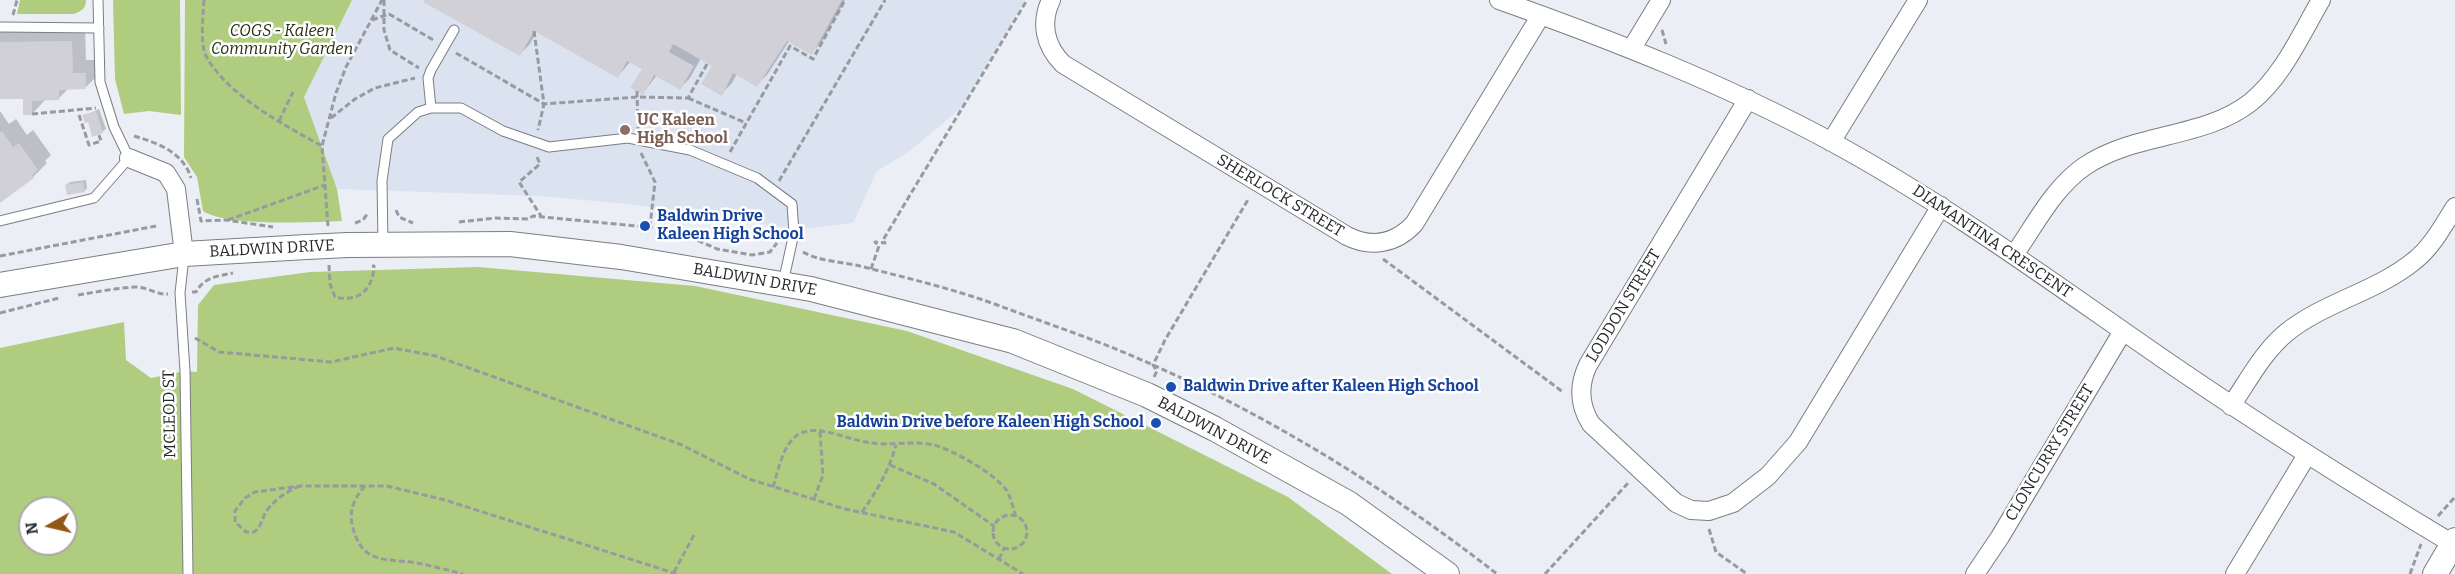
<!DOCTYPE html>
<html>
<head>
<meta charset="utf-8">
<style>
	body { margin:0 }
	#map { position:relative; width:2455px; height:574px; overflow:hidden; background:#ebeff5; font-family:Bitter,serif }
	canvas { display:block }
	.north { position:absolute; left:18px; top:496px; width:60px; height:60px; box-sizing:border-box; background:#fff; border:2px solid #a8a9aa; border-radius:50%; rotate:262deg; font-size:16px; font-weight:700; line-height:24px; text-align:center; color:#26282a }
	.north::after { content:''; display:block; margin:auto; width:21px; height:27px; background:#925617; clip-path:polygon(50% 0,100% 100%,50% 72%,0 100%) }
</style>
</head>
<body>
<div id="map">
<canvas width="2455" height="574"></canvas>
<div class="north">N</div>
</div>
<script>
const g = document.querySelector('canvas').getContext('2d');
g.lineJoin = 'round';
function paint(path, color) { g.fillStyle = color; g.fill(path, 'evenodd'); }
function trace(path, color, width, dash) { g.strokeStyle = color; g.lineWidth = width; g.lineCap = dash ? 'butt' : 'round'; g.setLineDash(dash || []); g.stroke(path); }
function label(font, color, halo, rows, align = 'center') {
  g.font = font + ' Bitter,serif'; g.lineWidth = 5; g.setLineDash([]); g.textBaseline = 'middle'; g.strokeStyle = halo; g.fillStyle = color; for (const [text, x, y, turn = 0] of rows) {
    g.save(); g.translate(x, y); g.rotate((+turn || 0) * Math.PI / 180); g.textAlign = isNaN(turn) ? turn : align; if (halo) g.strokeText(text, 0, 0); g.fillText(text, 0, 0); g.restore();
  }
}
paint(new Path2D(`
	M209,0H1025L960,109L910,151L877,171L853,223L794,230L706,214L617,203L539,196L337,189L304,97Z`), '#dce3f0');
paint(new Path2D(`
	M20,0H86C86,8 82,11 74,14H17Z
	M113,0H180L181,115L149,111L124,114L115,79Z
	M185,0H352L304,97L337,189L342,221C311,222 227,227 203,211L197,177L184,157Z
	M478,267L695,286L907,331L1073,389L1288,497L1392,574H0V348L124,322L126,360L151,378L185,371L197,372L198,305L214,285L310,272ZM30,508H66V544H30Z`), '#b0cc7e');
paint(new Path2D(`
	M426,0H845L822,42L811,53L789,41L767,75L756,85L737,74L732,83L721,94L714,66L701,58L690,78L680,88L657,75L643,93L644,68L631,61L618,76L537,31L530,44L520,54Z
	M85,28L86,60H99V74L85,88H69L58,99L45,100L32,114L24,97H0V29Z
	M99,109L106,129L102,132L84,116Z
	M0,111L9,124L16,119L27,135L33,130L51,155L45,161L47,163L33,177L0,201Z
	M86,180L87,188L84,191L66,185L70,182Z
	M662,216L665,217L664,220L658,223Z`), '#0003');
paint(new Path2D(`
	M424,0H842L812,55L787,41L757,87L733,73L722,96L701,84L712,66L673,44L669,52L694,66L680,90L654,75L643,95L630,88L642,69L627,61L618,78L534,31L520,56L423,2Z
	M72,41L73,73H86V89L59,90V100L32,101V115H23V99H0V42Z
	M96,111L103,133L92,137L88,122L85,123L82,115Z
	M2,131L13,147L19,143L38,170L32,175L34,178L0,203V133Z
	M83,182L85,192L67,195L65,185Z`), '#d2d0d7');
const lane = new Path2D(`
	M0,27L99,28
	M431,108L428,78L431,70L454,30
	M0,221L94,198L129,158L114,127L100,82L98,0
	M383,244L382,181L388,139L418,112L431,108H461L503,131L549,147L628,138L690,150L757,178L792,204L794,233L783,283
	M184,257L180,293L185,371L188,574`);
const street = new Path2D(`
	M1051,0C1040,23 1045,46 1063,64L1347,236C1371,248 1395,244 1414,224L1541,15
	M1499,0C1612,40 1724,84 1830,141C1950,206 2060,288 2172,365C2264,428 2358,487 2453,544
	M1632,48L1661,0
	M1748,99L1588,365C1578,386 1579,405 1591,424L1676,503L1691,510L1709,511L1733,503L1768,476L1798,442L1941,206
	M1831,142L1918,0
	M129,158L166,173L176,189L184,254
	M2014,255C2035,225 2054,187 2085,166C2135,132 2204,139 2251,102C2283,76 2301,34 2321,0
	M2231,406C2248,381 2263,352 2286,333C2324,302 2376,292 2414,261C2432,247 2443,226 2455,207
	M1975,574L2000,537L2123,331
	M2235,574L2307,455`);
const secondary = new Path2D(`
	M348,245L510,244L621,257L811,289L1013,341L1147,395L1215,429L1348,503L1447,574
	M0,285L184,254L307,247
	M2435,574L2455,540`);
trace(lane, '#7a7d83', 11);
trace(street, '#7a7d83', 20);
trace(secondary, '#7a7d83', 26);
trace(new Path2D(`
	M204,0C203,13 200,45 206,56C227,95 284,125 322,146
	M384,0V30L390,50L419,68
	M13,15L17,0
	M372,20L389,14L435,41
	M1662,30L1666,44
	M534,31L544,104L538,130
	M456,53L544,104L637,97L688,98L707,64
	M637,91L638,129
	M688,98L746,123
	M32,114L96,108
	M79,115L89,145L101,141L99,135
	M331,118L355,99L375,88L415,78
	M279,121L293,92
	M134,136C158,143 183,152 191,178
	M730,152L790,46L813,59L845,0
	M641,153L655,182L650,226
	M537,157L540,164L519,182L541,216
	M779,181L885,0
	M197,199L201,221L226,220L273,227
	M396,210L399,217L413,223
	M228,220L325,185
	M459,222L496,218L528,219L533,216L657,228L662,232L688,236L717,249L752,255L770,252L777,243
	M355,223L363,220L368,213
	M328,226L322,146L336,93L346,67L382,0
	M803,252C818,261 843,262 860,266C907,278 954,289 1000,306C1048,324 1097,340 1144,361C1270,416 1389,490 1497,574
	M0,256L156,226
	M1383,259L1563,392
	M329,265L330,284L335,297C359,303 373,289 374,266H372
	M871,269L879,246L875,242L885,243L883,240L1027,0
	M192,292H196C204,277 218,276 233,273
	M78,295C97,292 116,288 135,287C148,287 156,295 168,294
	M0,313L59,298
	M195,338L219,352L331,362L394,348L436,356L682,445L749,479L845,509L954,532L1023,574
	M1154,377L1157,371L1153,365L1165,340L1249,198
	M890,465L934,484L994,526
	M300,486C287,491 276,499 267,510C262,518 262,526 254,532H246L235,522V511L245,498L255,492L300,486H387L445,500L677,574
	M365,486C355,497 349,509 352,524C361,565 384,558 417,563C432,566 448,570 463,574
	M773,487C778,471 783,443 799,434C819,424 845,439 866,442C888,447 911,440 934,445C953,450 996,474 1007,491C1011,498 1013,508 1016,517
	M814,499L823,475L820,432
	M862,512C877,491 889,470 896,445
	M993 532a17 17 0 1 1 34 0a17 17 0 1 1-34 0Z
	M2438,516L2455,497
	M1709,529L1716,552L1747,574
	M999,559L1004,548
	M674,572L695,533
	M1545,574L1629,482
	M2410,574L2421,544`), '#979a9f', 3, [6, 3]);
trace(lane, '#fff', 9);
trace(street, '#fff', 18);
trace(secondary, '#fff', 24);
const secondaryBridge = new Path2D(`
	M307,247L348,245`);
trace(secondaryBridge, '#7a7d83', 26, []);
trace(secondaryBridge, '#fff', 24);
for (const [x, y, r, color] of [
	[625,130,6,"#8d6e63"],
	[645,226,6,"#1a4fb4"],
	[1171,387,6,"#1a4fb4"],
	[1156,423,6,"#1a4fb4"]
]) { const dot = new Path2D(); dot.arc(x, y, r, 0, 2 * Math.PI); g.fillStyle = color; g.fill(dot); trace(dot, '#fff', 2); }
label('italic 16px', '#242f0d', '#fff', [
	["COGS - Kaleen",282,32],
	["Community Garden",282,50]
]);
label('bold 16px', '#785e54', '#fff', [
	["UC Kaleen",637,121],
	["High School",637,139]
], 'left');
label('16px', '#26282a', '#fff', [
	["SHERLOCK STREET",1280,196,31],
	["DIAMANTINA CRESCENT",1992,242,34],
	["BALDWIN DRIVE",272,249,-3],
	["BALDWIN DRIVE",755,280,10],
	["LODDON STREET",1624,306,-59],
	["MCLEOD ST",170,414,-91],
	["BALDWIN DRIVE",1214,431,28],
	["CLONCURRY STREET",2050,453,-59]
]);
label('bold 16px', '#164399', '#fff', [
	["Baldwin Drive",657,217],
	["Kaleen High School",657,235],
	["Baldwin Drive after Kaleen High School",1183,387],
	["Baldwin Drive before Kaleen High School",1144,423,"right"]
], 'left');
</script>
</body>
</html>
